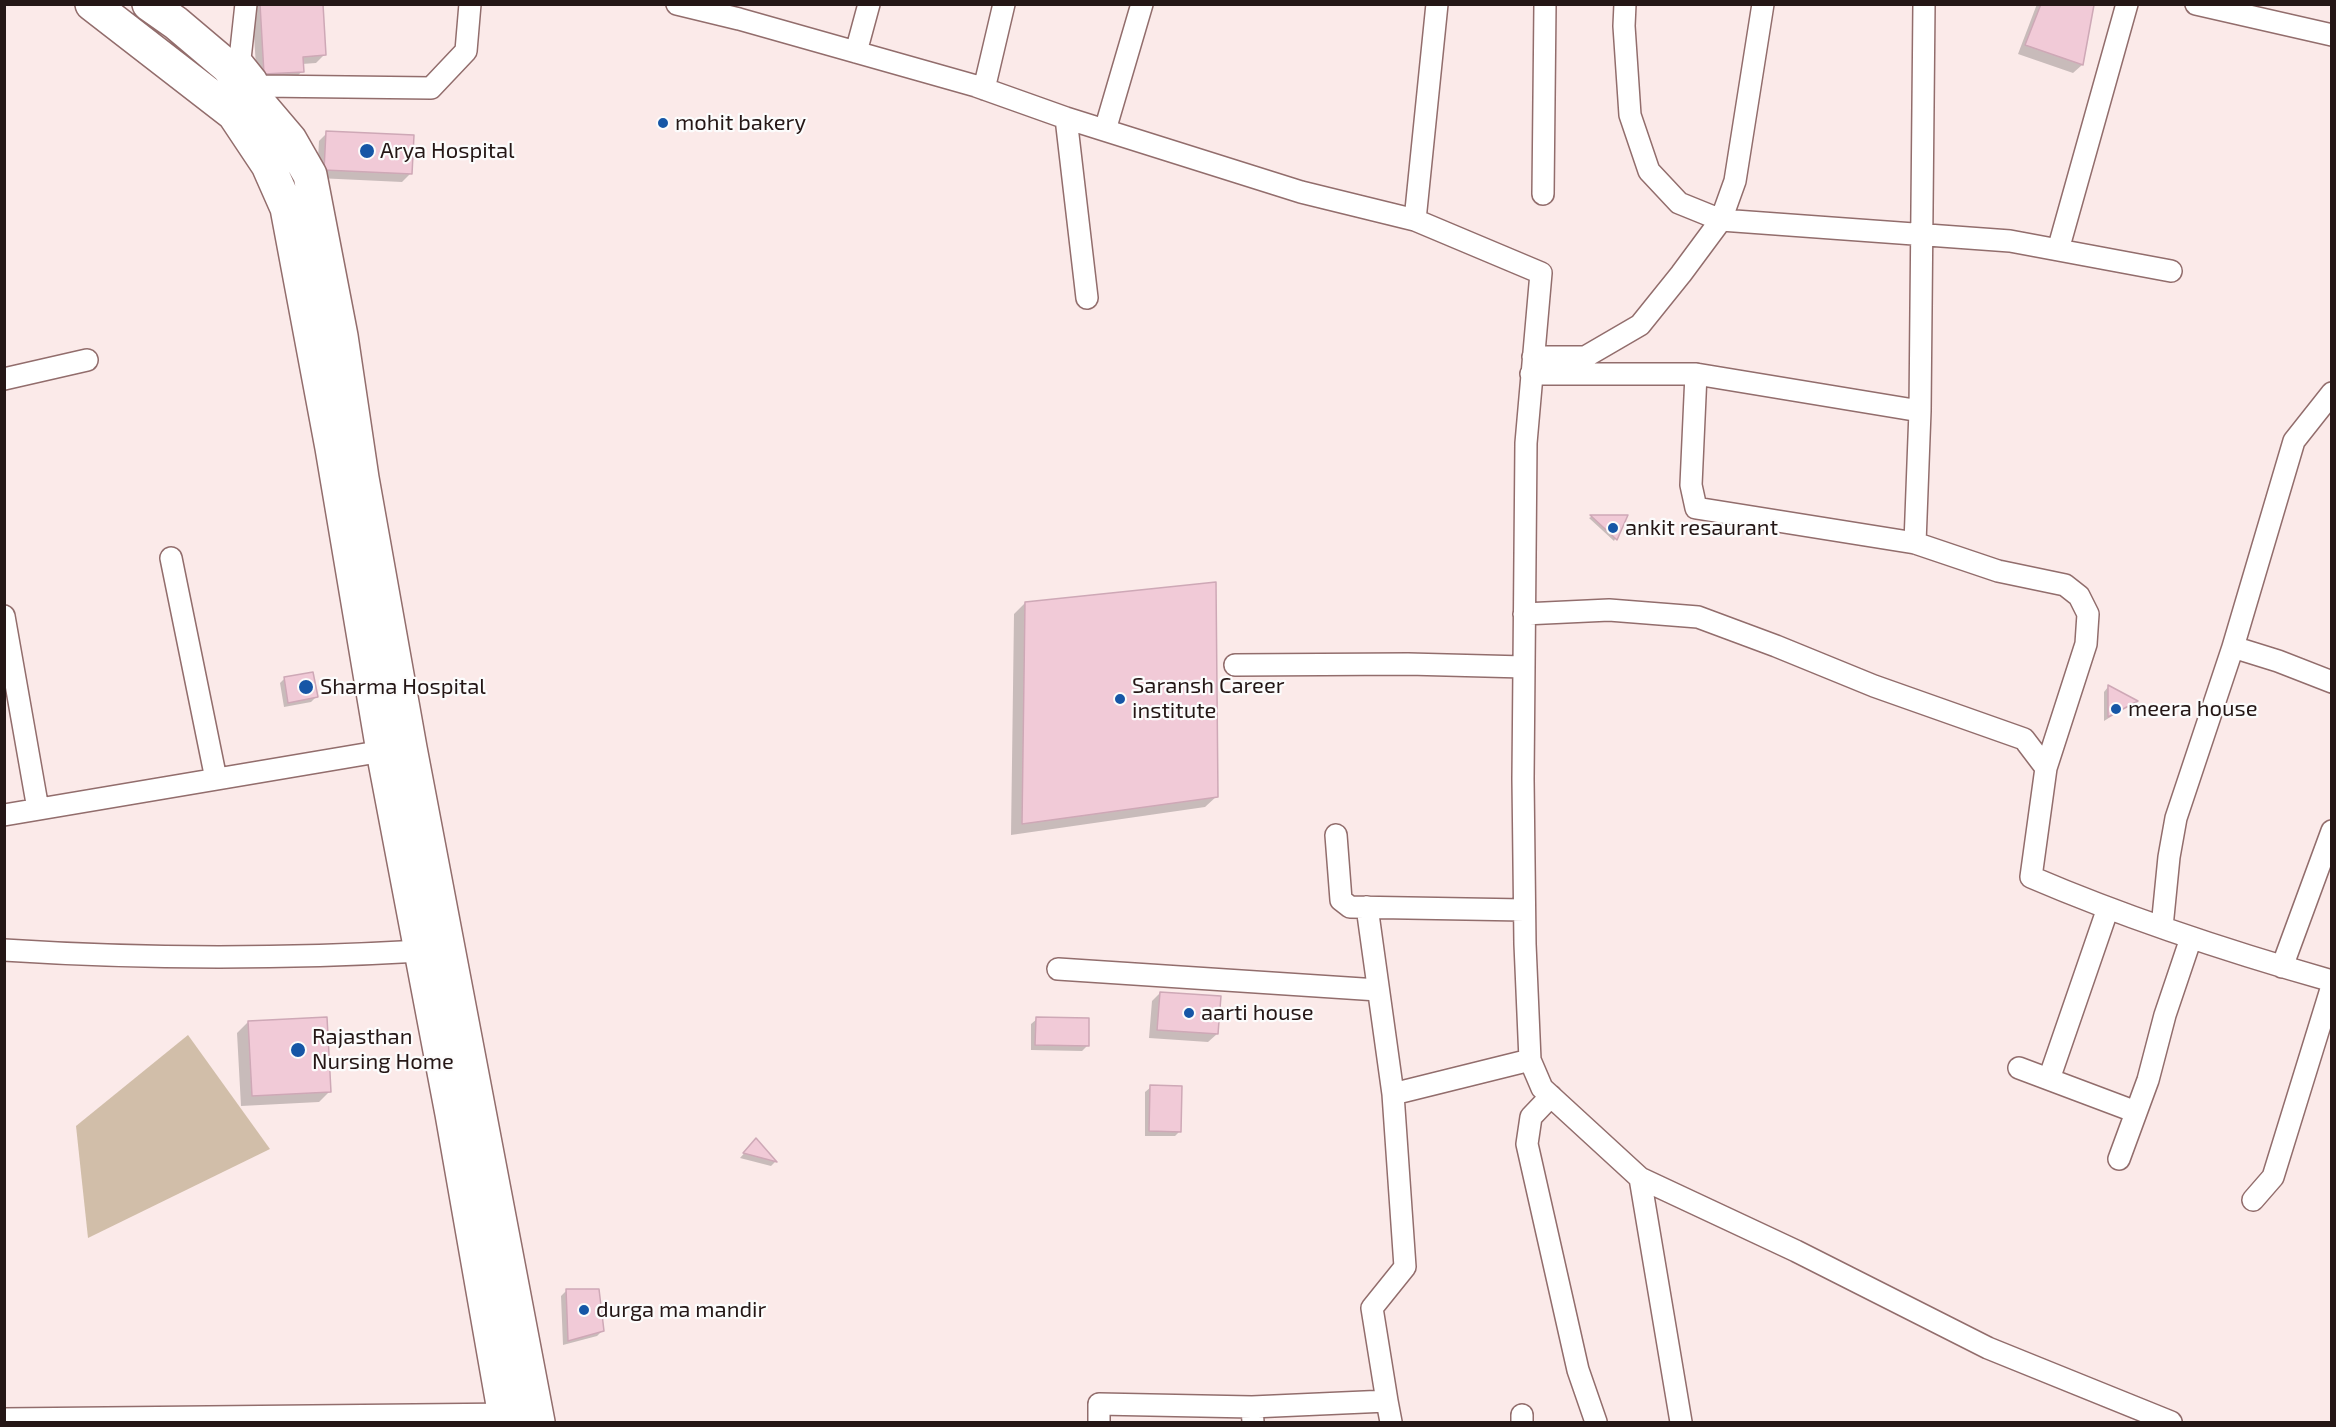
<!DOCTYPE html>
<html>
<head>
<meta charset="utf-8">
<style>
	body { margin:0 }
	#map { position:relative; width:2336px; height:1427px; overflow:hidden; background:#fbeae9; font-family:"Exo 2",sans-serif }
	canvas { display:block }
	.frame { position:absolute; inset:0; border:6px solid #251716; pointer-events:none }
</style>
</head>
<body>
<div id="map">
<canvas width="2336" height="1427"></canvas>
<div class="frame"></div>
</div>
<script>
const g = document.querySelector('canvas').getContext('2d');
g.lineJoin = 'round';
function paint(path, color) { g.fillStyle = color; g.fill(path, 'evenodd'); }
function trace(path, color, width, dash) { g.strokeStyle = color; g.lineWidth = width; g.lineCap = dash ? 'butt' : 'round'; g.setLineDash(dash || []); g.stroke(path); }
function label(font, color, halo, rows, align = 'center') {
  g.font = font + ' "Exo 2",sans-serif'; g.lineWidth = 4.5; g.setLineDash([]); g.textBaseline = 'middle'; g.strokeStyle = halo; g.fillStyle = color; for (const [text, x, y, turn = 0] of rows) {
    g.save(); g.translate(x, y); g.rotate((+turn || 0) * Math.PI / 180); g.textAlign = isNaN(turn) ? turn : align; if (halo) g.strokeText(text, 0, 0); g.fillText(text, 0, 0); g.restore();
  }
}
paint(new Path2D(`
	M188,1035L270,1149L88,1238L76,1126Z`), '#d1bea9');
paint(new Path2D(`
	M252,4H321L324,55L316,63L302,64V71L294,80L257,82Z
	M2037,4L2092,6L2082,65L2073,73L2018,54Z
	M327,133L410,174L402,182L317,178L319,141Z
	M1591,517H1626L1614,541L1589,518Z
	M1025,603L1217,796L1205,807L1011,835L1014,614Z
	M285,678L316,697L311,702L284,707L280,683Z
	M2108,687L2136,701L2104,721V692Z
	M1160,993L1217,1034L1208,1042L1149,1038L1152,1001Z
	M1037,1019L1088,1045L1082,1051L1031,1050V1024Z
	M248,1022L330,1091L319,1102L241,1106L237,1033Z
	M1151,1087L1180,1131L1175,1136H1145V1092Z
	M756,1140L775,1162L771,1166L740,1158Z
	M566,1291L602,1331L597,1336L563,1345L561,1296Z`), '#0003');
const building = new Path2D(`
	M260,4H323L326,55L303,57L304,72L264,74Z
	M2041,4L2094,5L2083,65L2025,45Z
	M326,131L414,135L412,174L324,170Z
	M1590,515H1628L1617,540Z
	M1216,582L1218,797L1022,824L1025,602Z
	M313,672L318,697L288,703L284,677Z
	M2108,685L2138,701L2108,717Z
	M1160,992L1221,996L1218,1034L1157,1030Z
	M327,1017L331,1092L252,1096L248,1021Z
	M1036,1017L1089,1018V1046L1035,1045Z
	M1150,1085L1182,1086L1181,1132L1149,1131Z
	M756,1138L777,1162L743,1153Z
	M566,1289H599L604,1331L568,1341Z`);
paint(building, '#f1cad7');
trace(building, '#cea8b6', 1.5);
const minor = new Path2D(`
	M246,4L240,59L256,79
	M677,4L739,19L976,86L1066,118L1301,192L1415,220
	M1437,4L1415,220L1541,273L1526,443L1523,779L1525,944L1530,1060L1542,1088L1640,1178L1796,1251L1988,1348L2171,1422
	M1625,4L1624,26L1630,115L1649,171L1679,203L1721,220L2010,241L2171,271
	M2196,4L2332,35
	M856,52L869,4
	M984,89L1004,4
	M245,103L262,86L431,88L466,51L470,4
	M1066,118L1087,298
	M1105,130L1142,4
	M1543,194L1545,4
	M2058,250L2127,4
	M1533,357H1585L1640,325L1681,274L1721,220L1735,181L1763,4
	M1531,374H1696L1920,411
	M1696,374L1691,485L1696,508L1915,543L1998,571L2065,585L2079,596L2088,614L2086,644L2046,768
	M4,379L87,360
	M1915,543L1920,411L1924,4
	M171,558L216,779
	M1524,614L1609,610L1698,617L1776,646L1874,686L2024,739L2046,768L2031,877C2129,919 2230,952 2332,981
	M4,616L38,809
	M2233,647L2294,441L2332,393
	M1235,665L1408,664L1524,667
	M4,815L383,751
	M1336,835L1341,900L1350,907L1524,910
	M1367,907L1393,1094
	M2162,927L2169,857L2176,818L2233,647L2278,661L2332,682
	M4,950C143,959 283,959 421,951
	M2282,967L2332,831
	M1058,969L1378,990
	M2019,1068L2136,1112
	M2049,1079L2108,908
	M1551,1096L1531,1117L1527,1144L1578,1370L1596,1422
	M2119,1159L2148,1080L2165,1015L2191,938
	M1640,1178L1681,1422
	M2253,1200L2273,1177L2332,986
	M1387,1401L1372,1308L1405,1267L1393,1094L1530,1060
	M1522,1415V1422
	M4,1419L517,1414
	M1099,1422V1404L1252,1407
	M1253,1422L1252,1407L1387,1401L1391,1422`);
const primary = new Path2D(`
	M92,4L234,114L268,165L287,208L332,448L383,751L452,1114L506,1422
	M149,4L176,23L228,67L290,140L310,175L341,336L362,478L410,748L538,1422`);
trace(minor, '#926d6c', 24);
trace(primary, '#926d6c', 36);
trace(minor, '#fff', 21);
trace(primary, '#fff', 33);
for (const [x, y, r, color] of [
	[663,123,6,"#1656a6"],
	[367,151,8,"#1656a6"],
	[1613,528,6,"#1656a6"],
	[306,687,8,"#1656a6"],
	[1120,699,6,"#1656a6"],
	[2116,709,6,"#1656a6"],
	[1189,1013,6,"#1656a6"],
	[298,1050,8,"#1656a6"],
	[584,1310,6,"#1656a6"]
]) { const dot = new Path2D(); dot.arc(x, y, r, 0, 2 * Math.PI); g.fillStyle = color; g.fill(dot); trace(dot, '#fcfcfc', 2); }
label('22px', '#251716', '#fcfcfc', [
	["mohit bakery",675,123],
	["Arya Hospital",380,151],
	["ankit resaurant",1625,528],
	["Saransh Career",1132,686],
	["institute",1132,711],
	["Sharma Hospital",320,687],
	["meera house",2128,709],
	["aarti house",1201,1013],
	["Rajasthan",312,1037],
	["Nursing Home",312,1062],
	["durga ma mandir",596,1310]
], 'left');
</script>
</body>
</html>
